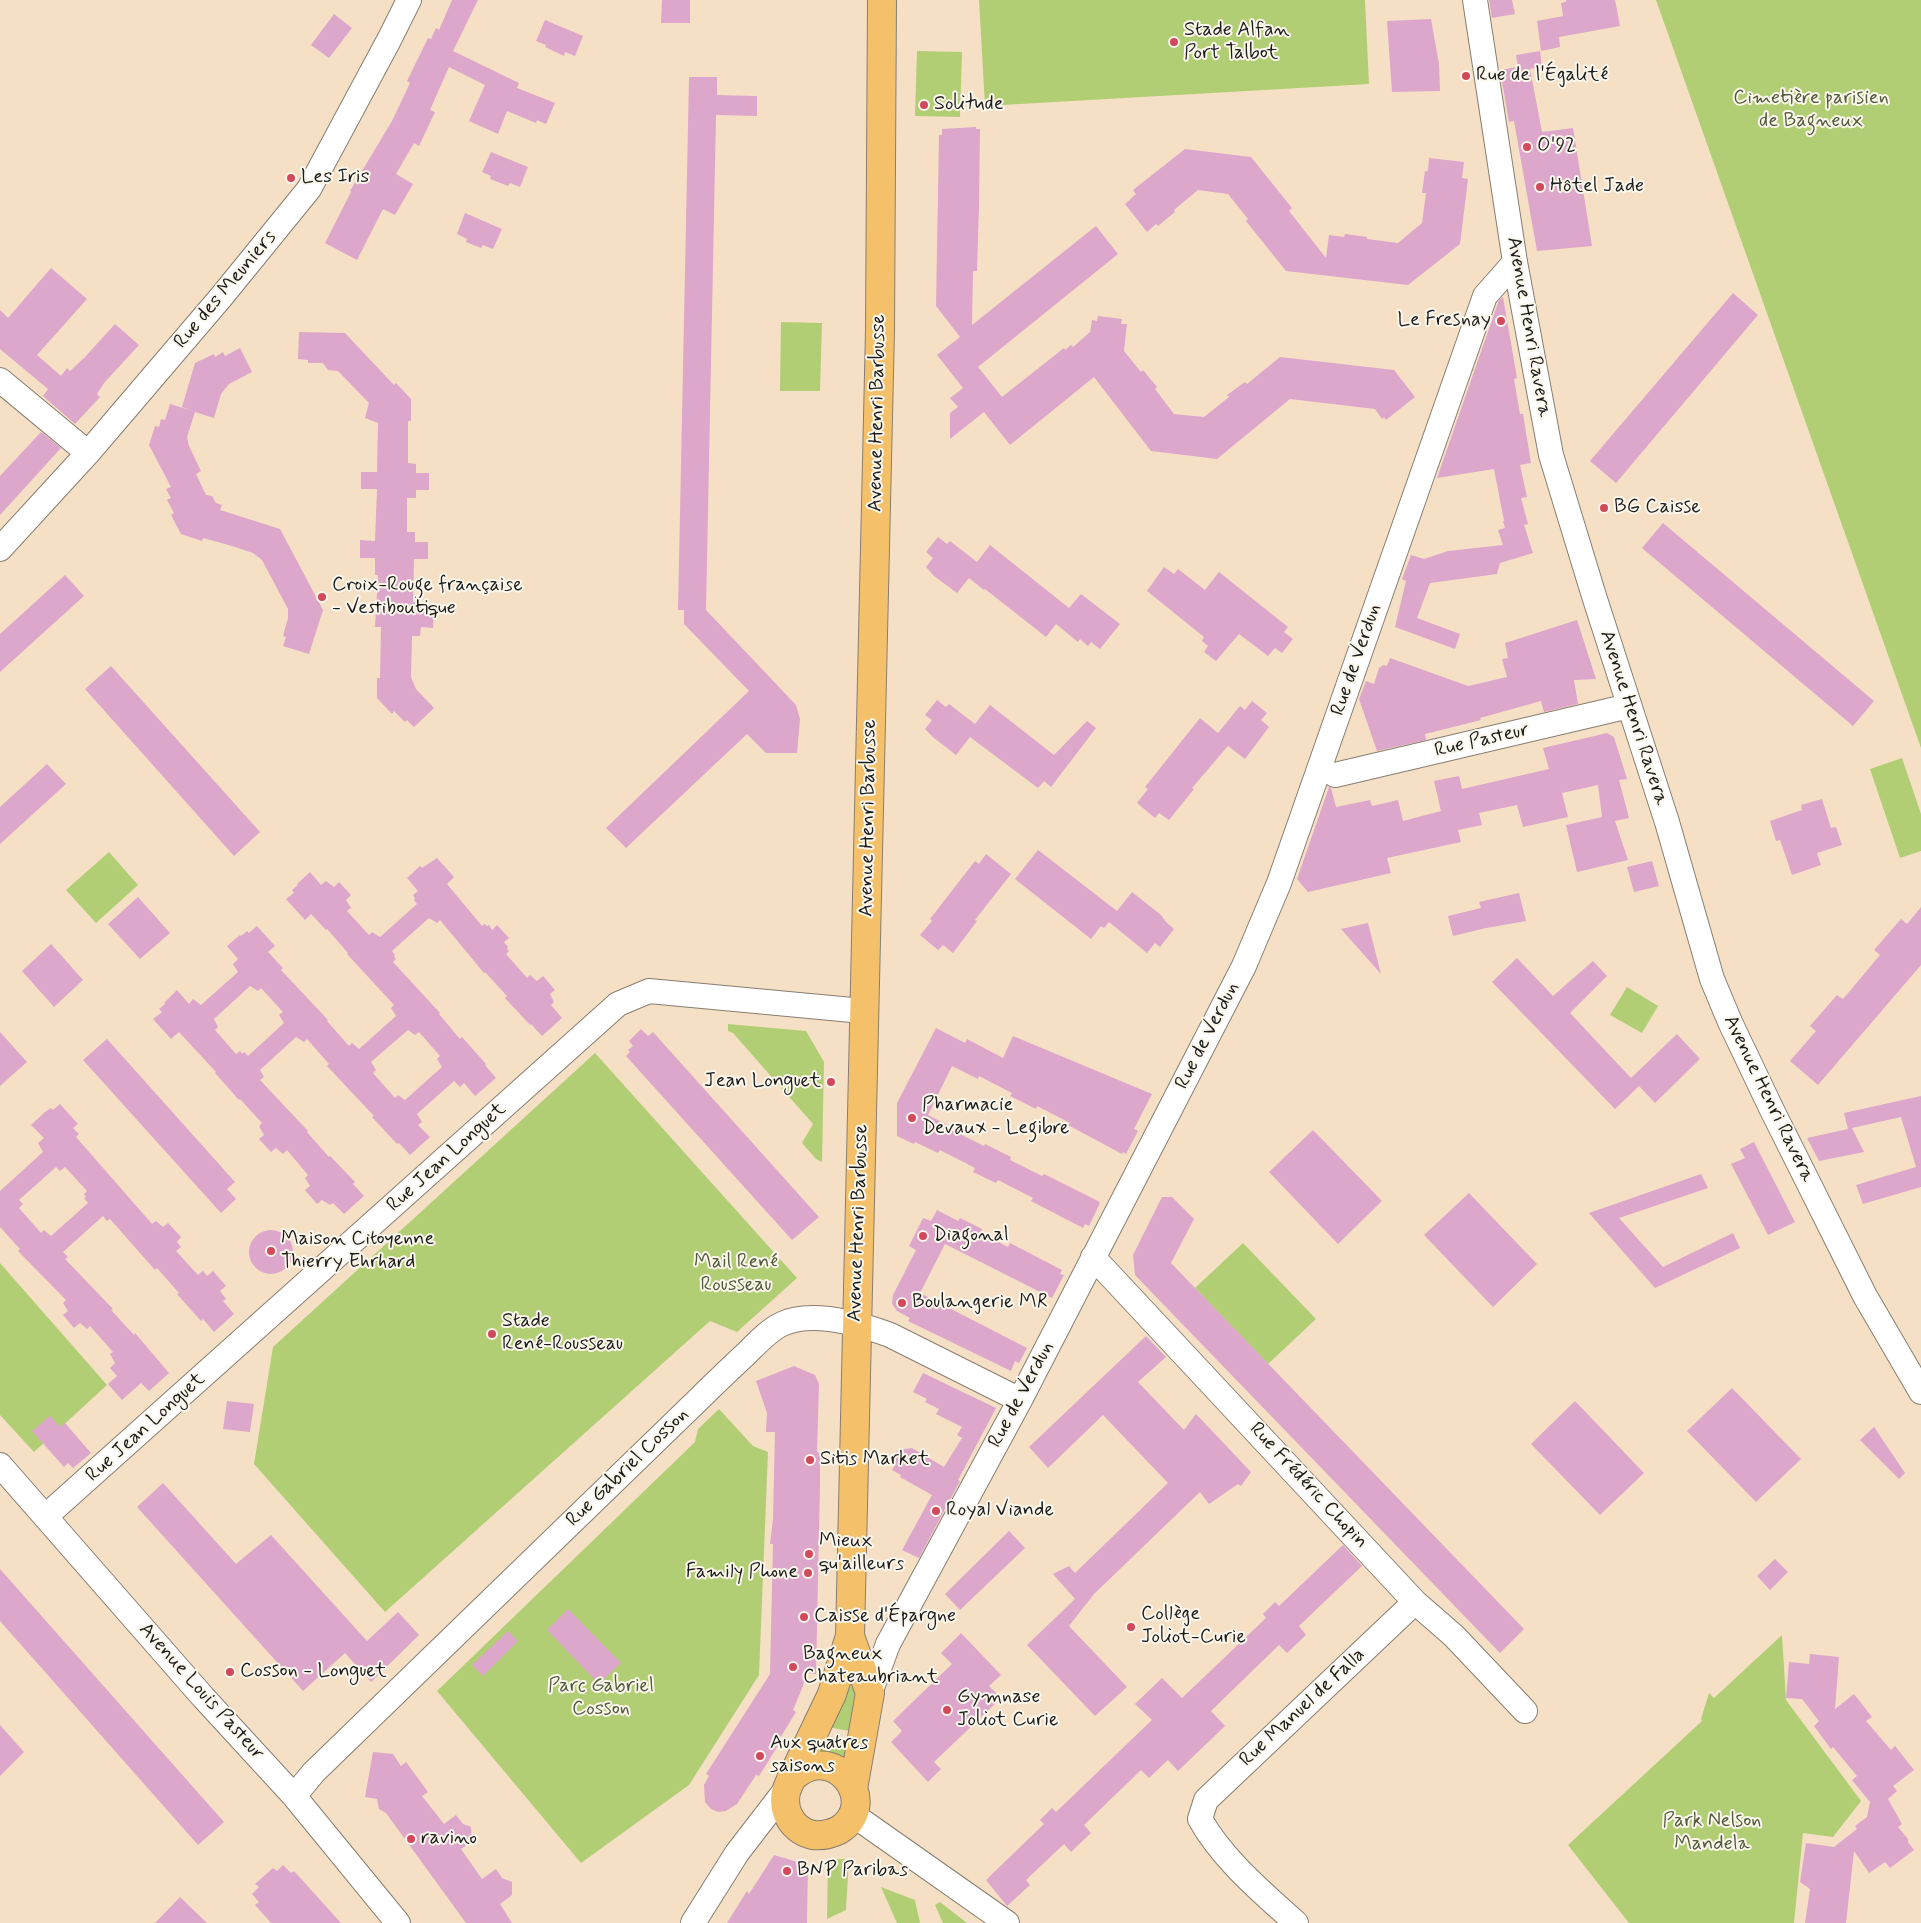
<!DOCTYPE html>
<html>
<head>
<meta charset="utf-8">
<style>
	body { margin:0 }
	canvas { display:block; background:#f5e0c6 }
</style>
</head>
<body>
<canvas width="1921" height="1923"></canvas>
<script>
const g = document.querySelector('canvas').getContext('2d');
g.lineJoin = 'round';
function paint(path, color) { g.fillStyle = color; g.fill(path, 'evenodd'); }
function trace(path, color, width, dash) { g.strokeStyle = color; g.lineWidth = width; g.lineCap = dash ? 'butt' : 'round'; g.setLineDash(dash || []); g.stroke(path); }
function label(font, color, halo, rows, align = 'center') {
  g.font = font + ' Mynerve,sans-serif'; g.lineWidth = 4; g.setLineDash([]); g.textBaseline = 'middle'; g.strokeStyle = halo; g.fillStyle = color; for (const [text, x, y, turn = 0] of rows) {
    g.save(); g.translate(x, y); g.rotate((+turn || 0) * Math.PI / 180); g.textAlign = isNaN(turn) ? turn : align; if (halo) g.strokeText(text, 0, 0); g.fillText(text, 0, 0); g.restore();
  }
}
paint(new Path2D(`
	M979,0H1365L1369,84L985,106Z
	M1656,0H1921V748Z
	M917,51L962,52L960,117L915,116Z
	M781,322L822,323L820,391H780Z
	M1902,758L1921,814V851L1900,858L1870,769Z
	M109,852L138,885L96,923L66,890Z
	M1627,987L1658,1006L1642,1033L1610,1015Z
	M728,1024L806,1031L824,1062L822,1162L816,1159L802,1143L813,1124L733,1033L728,1031Z
	M595,1053L797,1278L737,1332L710,1321L385,1612L254,1464L273,1347Z
	M1243,1243L1316,1319L1268,1364L1195,1288Z
	M0,1263L107,1385L34,1452L0,1415Z
	M719,1409L753,1446L768,1452L759,1675L689,1785L581,1863L437,1691L695,1442L698,1429Z
	M1782,1635L1786,1700L1861,1801L1833,1837L1803,1833L1794,1923H1629L1568,1845L1702,1721L1701,1719L1709,1693L1714,1698Z
	M848,1657L860,1701L855,1732L827,1727Z
	M820,1739L851,1746L849,1764L813,1757Z
	M828,1859H849L846,1910L827,1919Z
	M881,1887L915,1900L920,1923H897Z
	M940,1902L967,1923H943L935,1905Z`), '#b2ce74');
paint(new Path2D(`
	M452,0H478L453,51L519,83L517,88L555,103L546,124L537,120L536,123L507,111L498,134L469,121L485,85L449,67L430,110L435,112L419,146L414,143L396,174L413,184L395,215L383,209L357,260L325,243L351,192L350,191L392,121L410,83L407,81L428,38L431,39L436,28L439,30Z
	M662,0H690V23H661Z
	M1489,0H1512L1515,14L1492,18Z
	M1566,0H1615L1620,26L1559,37L1560,47L1541,51L1537,21L1563,16L1561,3L1566,2Z
	M334,14L352,28L329,58L311,45Z
	M1431,19L1439,64L1440,91L1392,92L1387,21Z
	M545,20L583,36L575,56L565,52L564,56L545,47L546,45L536,41Z
	M1540,51L1542,67L1530,69L1542,132L1573,128L1592,246L1537,251L1514,121L1509,122L1500,70L1518,67L1516,55Z
	M689,77H717V95L757,96V116L716,115L706,610L796,705L800,719L797,753H766L747,734L626,848L606,828L749,691L684,624V610H678Z
	M976,127V129H980L979,206L977,271H973L972,325L1096,226L1118,254L978,367L1002,397L1064,348L1065,350L1071,345L1073,347L1090,332L1092,320L1097,321L1098,316L1122,319L1121,324H1127L1124,351L1141,372L1143,370L1152,381L1157,387L1155,389L1174,414L1204,417L1229,397L1227,395L1245,382L1247,384L1280,357L1394,370L1415,397L1386,420L1384,417L1382,419L1375,409L1290,399L1217,459L1151,451L1094,377L1010,445L984,412L950,439V413L958,407L950,398L963,388L937,355L960,337L936,306L939,135H942V129Z
	M1185,149L1251,157L1292,208L1289,211L1326,258L1329,235L1344,237L1345,234L1367,237V239L1398,243L1422,223L1426,193H1422L1425,171H1428L1429,158L1464,162L1462,178L1468,179L1460,244L1408,285L1286,271L1246,221L1248,219L1228,194L1198,190L1174,210L1175,212L1158,226L1156,224L1147,232L1125,204L1136,194L1133,190Z
	M491,152L528,167L520,187L510,183L508,186L490,179L491,176L482,172Z
	M465,213L502,229L493,249L483,245L481,248L466,242L467,239L457,234Z
	M51,268L87,299L37,355L61,376L67,368L70,371L85,357L115,324L139,345L104,383L97,394L100,397L75,424L43,396L48,389L0,349V310L8,318Z
	M1733,293L1758,315L1616,483L1590,461Z
	M1503,297L1517,378L1514,379L1520,414H1523L1531,463L1520,465L1527,497L1521,498L1528,524L1524,525L1533,553L1500,563L1497,574L1430,583L1417,618L1460,634L1455,649L1395,627L1406,581L1402,579L1411,555L1424,559L1448,551L1503,545L1498,530L1505,528L1503,521H1504L1494,469L1437,478L1499,300Z
	M299,332L345,333L394,385L396,383L411,399V421H408V463L416,464V473H429V490H416V498H407V532H415V542H428V559H414L413,602H421V610H434L433,628L421,627L420,636H412L411,677L416,689L434,708L414,727L407,720L405,722L394,711L392,714L377,698V678H380L381,627H375L378,575H375V558H360V540L375,541L377,489H361V472H377L378,423L365,418L369,403L338,371L328,370L323,363H308V360L298,359Z
	M240,348L252,372L229,384L221,394L214,418L195,412L187,437L189,446L201,471L196,474L206,495L212,496L216,503L222,505L220,510L280,529L323,610L309,654L283,646L286,637L283,636L288,618V609L262,560L253,553L232,546L203,538L202,541L181,534L171,515L174,513L167,500L171,498L166,489L171,487L149,445L155,426L159,427L161,419L165,420L170,404L193,411L182,407L195,363L214,354L215,357L223,352L225,356Z
	M41,432L61,448L0,515V476Z
	M1663,523L1874,701L1853,726L1642,548Z
	M938,537L947,544L950,541L977,562L990,545L1069,608L1081,594L1120,624L1100,649L1091,642L1088,646L1080,639L1078,642L1056,624L1046,637L985,589L984,590L969,578L957,593L934,576L926,567L933,558L926,552Z
	M1164,567L1174,574L1178,569L1205,590L1219,572L1288,627L1284,632L1293,639L1282,653L1275,648L1268,656L1239,634L1216,661L1204,652L1208,646L1202,641L1204,637L1147,591Z
	M65,575L84,596L0,672V634Z
	M1577,620L1596,679L1574,680L1578,704L1544,712L1541,701L1480,718L1481,720L1425,734L1426,740L1377,751L1359,699L1366,681L1374,684L1379,668L1383,665L1387,666L1390,658L1468,686L1507,677L1502,659L1508,658L1505,643Z
	M111,666L260,832L234,856L85,689Z
	M937,700L946,707L949,704L975,724L990,705L1054,755L1087,721L1096,728L1051,787L1044,781L1038,788L970,737L956,755L934,738L925,729L932,720L925,715Z
	M1252,701L1267,713L1261,720L1269,727L1245,759L1228,746L1192,788L1194,789L1169,820L1159,813L1155,818L1137,803L1148,789L1145,787L1200,718L1218,733L1240,706L1245,710Z
	M1607,733L1614,737L1627,779L1619,780L1629,818L1615,821L1628,860L1577,872L1566,825L1602,817L1598,785L1562,793L1568,817L1523,827L1517,805L1479,813L1482,825L1458,830L1461,842L1387,858L1391,873L1308,892L1297,879L1329,787L1331,788L1336,807L1370,800L1372,806L1398,800L1403,821L1441,811L1434,781L1459,776L1462,789L1549,769L1543,748Z
	M47,764L66,784L0,844V807Z
	M1822,799L1831,828L1836,827L1842,845L1817,853L1821,865L1792,875L1780,840L1776,841L1770,821L1802,810L1801,805Z
	M1038,850L1117,911L1132,892L1161,915L1166,922L1174,929L1160,947L1155,943L1147,953L1109,922L1104,928L1101,926L1091,939L1015,879Z
	M986,854L1011,874L975,920L977,921L953,953L943,945L938,950L920,935L932,921L930,919L975,861L979,864Z
	M437,858L454,877L447,884L482,926L485,924L487,926L489,925L492,930L497,925L509,938L504,942L508,947L507,949L509,951L506,954L527,978L530,975L537,981L543,976L555,990L550,994L554,1002L551,1005L562,1018L542,1036L531,1024L530,1025L505,998L507,996L485,972L484,973L440,920L437,923L429,918L392,951L395,955L394,957L396,959L393,962L440,1013L439,1014L460,1039L462,1037L486,1064L485,1065L496,1078L475,1096L464,1083L460,1087L454,1081L417,1114L422,1122L418,1125L430,1137L410,1155L399,1143L397,1144L372,1117L374,1116L327,1066L329,1064L307,1039L304,1042L296,1037L260,1070L264,1077L260,1080L308,1131L307,1132L329,1157L330,1156L355,1182L353,1184L364,1196L344,1214L333,1203L330,1205L322,1200L317,1204L305,1190L310,1186L305,1178L308,1175L287,1150L283,1154L276,1148L271,1152L259,1139L264,1135L259,1126L262,1123L240,1099L239,1100L215,1073L216,1072L179,1032L171,1039L153,1019L162,1012L159,1009L165,1004L164,1003L177,990L189,1004L193,999L201,1005L238,972L233,964L238,959L227,946L240,935L241,936L247,931L249,933L257,926L275,946L268,952L283,968L281,970L328,1020L327,1021L349,1046L352,1043L359,1049L396,1016L391,1008L394,1005L347,954L348,953L327,929L326,930L311,914L305,920L286,899L294,893L292,890L298,885L297,884L310,872L321,885L326,881L334,887L339,882L351,895L346,900L351,908L347,911L369,935L372,932L380,937L417,904L414,900L415,898L413,895L418,891L407,878L420,866L422,868ZM250,986L258,991L261,988L283,1012L279,1015L284,1023L248,1056L244,1052L242,1054L240,1051L236,1054L215,1030L218,1027L214,1019ZM408,1030L415,1035L419,1032L440,1056L437,1059L442,1067L405,1100L398,1095L395,1098L373,1073L376,1070L371,1062Z
	M1652,861L1659,886L1634,892L1627,867Z
	M1519,893L1526,921L1486,928L1453,936L1448,916L1481,908L1479,902Z
	M138,897L170,933L140,959L108,924Z
	M1921,907V965L1818,1085L1790,1061L1816,1031L1810,1026L1837,995L1843,999L1880,955L1874,950L1901,919L1907,924Z
	M1368,923L1381,974L1341,929Z
	M51,944L83,980L54,1007L22,971Z
	M1517,958L1553,996L1593,961L1607,976L1570,1013L1631,1078L1677,1034L1700,1059L1655,1103L1639,1086L1615,1109L1492,982Z
	M936,1028L965,1043L967,1039L1003,1058L1013,1036L1152,1094L1134,1129L1138,1131L1126,1154L1123,1152L1122,1154L1068,1125L1070,1123L1037,1106L1036,1109L1010,1096L1012,1093L979,1076L978,1079L952,1066L928,1115L953,1128L952,1130L984,1146L985,1144L1011,1157L1010,1160L1042,1176L1044,1174L1098,1201L1100,1203L1089,1226L1085,1224L1083,1228L1031,1201L1033,1198L998,1180L996,1183L973,1172L975,1168L940,1150L938,1153L915,1142L914,1144L897,1136V1103Z
	M641,1029L648,1036L653,1032L819,1217L792,1240L626,1056L630,1052L628,1050L633,1046L629,1041Z
	M0,1032L27,1062L0,1086Z
	M107,1039L235,1182L227,1189L236,1199L221,1213L83,1060Z
	M1921,1096V1187L1863,1204L1856,1185L1916,1167L1901,1117L1852,1128L1864,1152L1819,1161L1807,1138L1848,1129L1844,1113Z
	M60,1104L78,1124L73,1128L79,1134L76,1137L152,1224L156,1221L163,1227L168,1223L181,1237L177,1242L181,1247L176,1251L198,1275L203,1271L207,1276L213,1271L226,1286L220,1291L226,1299L223,1301L234,1314L214,1332L203,1319L201,1321L177,1294L179,1293L157,1268L155,1270L110,1219L107,1221L103,1216L63,1252L68,1257L65,1259L113,1309L111,1310L134,1335L135,1333L169,1373L149,1391L141,1383L122,1400L108,1384L117,1376L110,1368L115,1363L110,1354L113,1352L90,1326L87,1329L80,1323L74,1328L63,1315L68,1311L63,1303L66,1300L18,1251L20,1249L0,1227V1191L43,1152L38,1143L44,1138L31,1125L45,1112L51,1108L53,1110ZM56,1167L60,1171L65,1167L87,1191L84,1194L86,1197L84,1198L88,1203L51,1236L44,1230L41,1233L19,1208L23,1204L19,1200Z
	M1313,1130L1382,1201L1338,1244L1269,1172Z
	M1754,1142L1795,1222L1768,1235L1731,1164L1745,1158L1740,1149Z
	M1701,1174L1708,1188L1619,1218L1663,1267L1733,1233L1740,1248L1655,1288L1589,1213Z
	M1469,1193L1537,1264L1493,1307L1424,1235Z
	M1162,1197H1172L1194,1219L1171,1263L1524,1629L1500,1653L1135,1275L1133,1255Z
	M937,1210L958,1221L960,1218L982,1229L981,1233L1008,1247L1010,1243L1062,1270L1060,1274L1064,1275L1052,1298L945,1244L920,1293L1027,1348L1019,1363L1015,1361L1011,1371L908,1321L910,1318L897,1311L892,1304L893,1295L916,1250L909,1246L923,1218L931,1221Z
	M249 1252a22 22 0 1 1 44 0a22 22 0 1 1-44 0Z
	M1146,1336L1166,1357L1138,1382L1184,1430L1196,1414L1251,1472L1241,1486L1238,1484L1209,1504L1200,1492L1094,1594L1069,1626L1127,1687L1095,1716L1027,1645L1075,1599L1053,1574L1069,1566L1075,1573L1168,1483L1103,1415L1048,1468L1029,1447Z
	M794,1366L815,1375L819,1384L817,1452L820,1453V1485L816,1674L806,1673L803,1686L793,1710L796,1712L777,1743L779,1744L759,1776L756,1775L737,1804L726,1811L718,1812L711,1809L705,1802L704,1785L709,1776L706,1774L770,1674L773,1544H770L773,1519L775,1432H766L767,1413L756,1381Z
	M923,1373L996,1408L958,1480L960,1481L919,1558L902,1550L932,1495L900,1477L901,1475L892,1470L895,1465L893,1460L898,1450L912,1448L944,1467L962,1438L957,1435L962,1427L936,1414L939,1409L925,1402L927,1399L913,1392Z
	M1732,1388L1801,1459L1756,1502L1687,1431Z
	M227,1401L254,1404L250,1432L223,1429Z
	M1575,1401L1644,1473L1600,1515L1531,1444Z
	M50,1416L60,1427L65,1423L91,1453L73,1468L68,1463L64,1467L32,1431Z
	M1874,1427L1905,1473L1899,1479L1860,1440Z
	M163,1483L236,1564L271,1535L367,1641L398,1612L419,1635L371,1682L345,1653L303,1691L137,1507Z
	M1009,1531L1025,1548L960,1610L945,1594Z
	M1343,1545L1362,1566L1299,1626L1306,1635L1287,1653L1279,1645L1211,1711L1225,1726L1178,1771L1168,1760L1149,1778L1141,1770L1084,1825L1091,1833L1071,1852L1064,1844L1026,1880L1030,1885L1007,1906L986,1880L1044,1824L1040,1820L1052,1808L1056,1812L1152,1720L1135,1704L1162,1678L1182,1698L1266,1618L1263,1614L1275,1602L1279,1606Z
	M1775,1559L1788,1572L1770,1590L1757,1576Z
	M0,1569L224,1822L198,1845L0,1621Z
	M568,1609L621,1663L599,1684L547,1630Z
	M508,1631L518,1641L483,1676L472,1665Z
	M961,1633L1001,1675L989,1686L1001,1698L934,1762L941,1769L928,1782L891,1742L902,1731L893,1721L952,1664L941,1653Z
	M1810,1654L1839,1657L1835,1709L1854,1694L1872,1717L1866,1721L1891,1750L1895,1746L1914,1770L1893,1786L1897,1791L1888,1799L1902,1824L1898,1827L1908,1839V1842L1914,1850L1890,1868L1885,1862L1869,1873L1854,1851L1846,1923H1805L1810,1889L1800,1882L1806,1843L1834,1847L1857,1829L1855,1826L1867,1817L1870,1802L1852,1780L1857,1776L1833,1747L1831,1749L1814,1726L1819,1721L1802,1699L1786,1698L1789,1662L1809,1664Z
	M0,1725L24,1752L0,1776Z
	M373,1752L393,1754L401,1766L406,1762L428,1792L422,1796L444,1824L456,1815L463,1824L471,1827L472,1841L461,1849L482,1879L496,1869L502,1878L512,1882V1895L500,1904L512,1923H466L386,1813L379,1809L377,1799L365,1797Z
	M774,1855L808,1865L807,1923H727L747,1891L749,1894Z
	M283,1865L291,1873L294,1871L341,1923H271L255,1905L259,1902L252,1894L259,1887L255,1884L273,1868L277,1871Z
	M180,1897L207,1923H155Z`), '#dda6cb');
const minor = new Path2D(`
	M1475,0L1515,262L1551,455L1594,596L1667,822L1712,979L1730,1022L1771,1108L1865,1296L1921,1392
	M0,380L88,453
	M0,549L88,453L222,296L309,189L389,40L409,0
	M1335,775L1629,706
	M1093,1257L1415,1602L1454,1636L1525,1711
	M0,1465L203,1697L294,1796L398,1923
	M46,1516L618,1004L649,991L863,1011
	M870,1693L888,1644L1020,1400L1244,966L1279,883L1485,296L1515,262
	M294,1796L314,1772L700,1398C715,1383 731,1368 747,1353C757,1343 769,1330 782,1324C812,1310 860,1324 890,1335L1020,1400
	M852,1814L1007,1923
	M693,1923L737,1853L787,1788
	M1296,1923C1263,1893 1222,1859 1200,1819L1206,1800L1415,1602`);
const major = new Path2D(`
	M850,1636L870,1693L853,1789
	M791,1779C833,1737 882,1803 839,1830C831,1834 822,1836 813,1835C789,1830 779,1804 789,1784L832,1694L850,1636L880,330L882,0`);
trace(minor, '#887e71', 26);
trace(major, '#887e71', 30);
trace(minor, '#fff', 24);
trace(major, '#f4c16a', 28);
for (const [x, y, r, color] of [
	[1174,42,5,"#d1495b"],
	[1466,76,5,"#d1495b"],
	[924,105,5,"#d1495b"],
	[1527,147,5,"#d1495b"],
	[291,178,5,"#d1495b"],
	[1540,187,5,"#d1495b"],
	[1501,321,5,"#d1495b"],
	[1604,508,5,"#d1495b"],
	[322,597,5,"#d1495b"],
	[831,1082,5,"#d1495b"],
	[912,1118,5,"#d1495b"],
	[923,1236,5,"#d1495b"],
	[271,1251,5,"#d1495b"],
	[902,1303,5,"#d1495b"],
	[492,1334,5,"#d1495b"],
	[810,1460,5,"#d1495b"],
	[936,1511,5,"#d1495b"],
	[809,1554,5,"#d1495b"],
	[808,1573,5,"#d1495b"],
	[804,1617,5,"#d1495b"],
	[1131,1627,5,"#d1495b"],
	[793,1667,5,"#d1495b"],
	[230,1672,5,"#d1495b"],
	[947,1710,5,"#d1495b"],
	[760,1756,5,"#d1495b"],
	[411,1839,5,"#d1495b"],
	[787,1871,5,"#d1495b"]
]) { const dot = new Path2D(); dot.arc(x, y, r, 0, 2 * Math.PI); g.fillStyle = color; g.fill(dot); trace(dot, '#fbf7ec', 2); }
label('20px', '#1c1c1c', '#fbf7ec', [
	["Stade Alfan",1184,31],
	["Port Talbot",1184,54],
	["Rue de l'Égalité",1476,76],
	["Solitude",934,105],
	["O'92",1537,147],
	["Les Iris",301,178],
	["Hôtel Jade",1550,187],
	["Le Fresnay",1491,321,"right"],
	["BG Caisse",1614,508],
	["Croix-Rouge française",332,586],
	["- Vestiboutique",332,609],
	["Jean Longuet",821,1082,"right"],
	["Pharmacie",922,1106],
	["Devaux - Legibre",922,1129],
	["Diagonal",933,1236],
	["Maison Citoyenne",281,1240],
	["Thierry Ehrhard",281,1263],
	["Boulangerie MR",912,1303],
	["Stade",502,1322],
	["René-Rousseau",502,1345],
	["Sitis Market",820,1460],
	["Royal Viande",946,1511],
	["Mieux",819,1542],
	["qu'ailleurs",819,1565],
	["Family Phone",798,1573,"right"],
	["Collège",1141,1615],
	["Joliot-Curie",1141,1638],
	["Caisse d'Épargne",814,1617],
	["Bagneux",803,1655],
	["Chateaubriant",803,1678],
	["Cosson - Longuet",240,1672],
	["Gymnase",957,1698],
	["Joliot Curie",957,1721],
	["Aux quatres",770,1744],
	["saisons",770,1767],
	["ravino",421,1839],
	["BNP Paribas",797,1871]
], 'left');
label('20px', '#505a3b', '#fbf7ec', [
	["Cimetière parisien",1811,99],
	["de Bagneux",1811,122],
	["Mail René",736,1263],
	["Rousseau",736,1286],
	["Parc Gabriel",601,1687],
	["Cosson",601,1710],
	["Park Nelson",1712,1822],
	["Mandela",1712,1845]
]);
label('20px', '#1c1c1c', '#fbf7ec', [
	["Rue des Meuniers",226,290,-50],
	["Avenue Henri Ravera",1528,327,80],
	["Avenue Henri Barbusse",878,413,-89],
	["Rue de Verdun",1357,660,-71],
	["Avenue Henri Ravera",1633,718,72],
	["Rue Pasteur",1482,741,-13],
	["Avenue Henri Barbusse",869,818,-89],
	["Rue de Verdun",1208,1036,-63],
	["Avenue Henri Ravera",1768,1099,64],
	["Rue Jean Longuet",447,1158,-42],
	["Avenue Henri Barbusse",859,1223,-88],
	["Rue de Verdun",1022,1395,-62],
	["Rue Jean Longuet",146,1428,-42],
	["Rue Gabriel Cosson",628,1468,-44],
	["Rue Frédéric Chopin",1308,1486,47],
	["Avenue Louis Pasteur",201,1692,48],
	["Rue Manuel de Falla",1303,1708,-43]
]);
</script>
</body>
</html>
